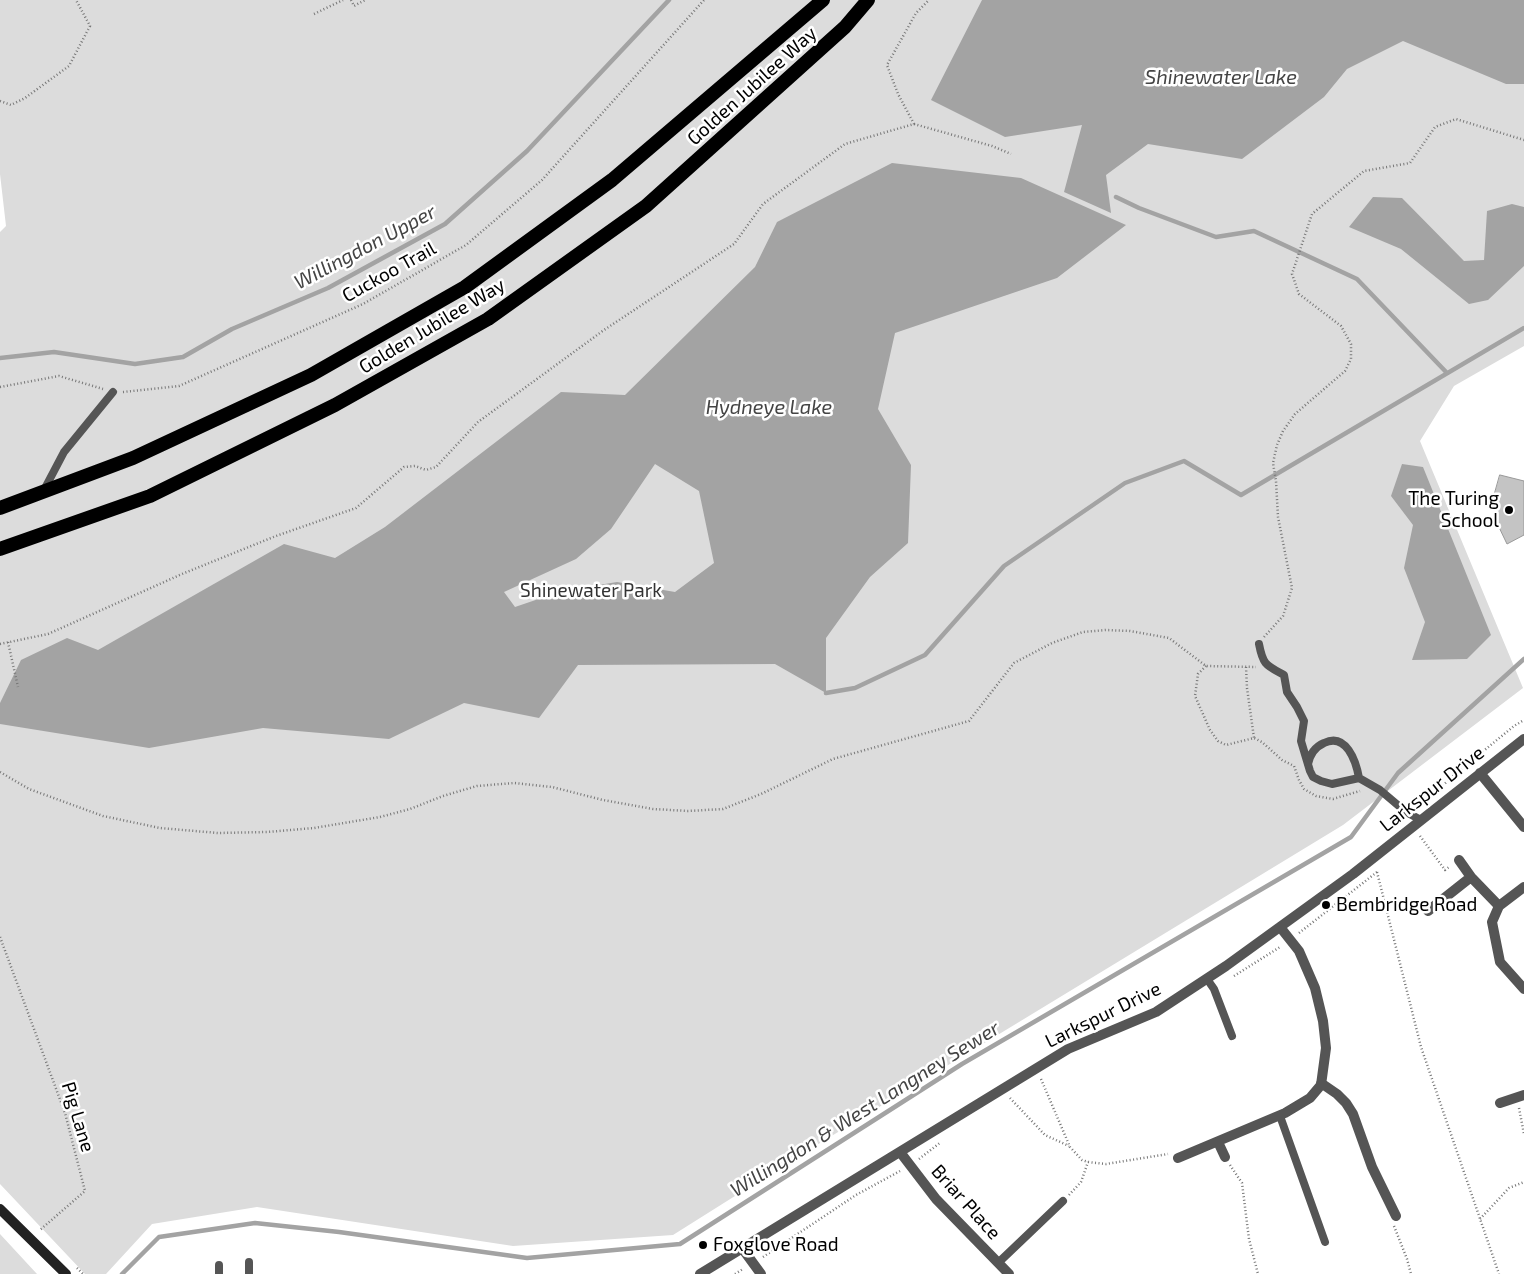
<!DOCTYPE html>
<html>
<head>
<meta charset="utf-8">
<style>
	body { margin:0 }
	canvas { display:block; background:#fff }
</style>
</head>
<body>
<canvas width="1524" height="1274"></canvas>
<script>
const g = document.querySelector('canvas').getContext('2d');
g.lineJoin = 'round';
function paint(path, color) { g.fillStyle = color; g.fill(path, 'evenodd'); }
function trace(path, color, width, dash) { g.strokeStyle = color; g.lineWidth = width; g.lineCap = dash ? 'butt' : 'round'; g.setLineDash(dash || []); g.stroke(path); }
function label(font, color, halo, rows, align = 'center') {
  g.font = font + ' "Exo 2",sans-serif'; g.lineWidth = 5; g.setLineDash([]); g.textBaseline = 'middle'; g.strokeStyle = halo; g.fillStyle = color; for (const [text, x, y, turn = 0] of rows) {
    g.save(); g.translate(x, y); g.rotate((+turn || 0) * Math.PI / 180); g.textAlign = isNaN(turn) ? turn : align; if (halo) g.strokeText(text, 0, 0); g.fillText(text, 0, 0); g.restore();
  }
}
paint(new Path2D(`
	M0,0H1524V346L1454,386L1420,441L1523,688L1343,825L797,1157L673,1235L513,1246L257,1207L152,1224L106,1274H85L0,1184V232L6,226L0,174Z
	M0,1234L37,1274H0Z`), '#dcdcdc');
paint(new Path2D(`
	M982,0H1524V84H1506L1403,41L1347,69L1324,97L1242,159L1148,144L1106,175L1111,213L1064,192L1082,125L1005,137L931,100Z
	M892,163L1021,178L1126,225L1057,278L895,333L878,409L911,465L908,543L870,577L826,638V693L775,664L578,665L539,718L464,703L389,739L263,728L149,748L0,724V703L21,660L67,638L98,650L284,544L335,558L385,527L561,392L625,395L755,267L777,222ZM655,464L699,491L714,563L675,592L617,582L562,591L515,607L504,592L576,559L611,529Z
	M1373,197L1402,198L1464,261L1484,260L1487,211L1512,204L1524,207V266L1488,300L1469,304L1401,249L1349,227Z
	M1402,464L1423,467L1491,635L1467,659L1412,660L1425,622L1404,568L1413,525L1391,496Z`), '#a3a3a3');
trace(new Path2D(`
	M1116,197L1139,208L1216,237L1254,231L1357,279L1447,373
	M0,358L54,352L135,364L183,357L232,329L328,288L445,224L527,151L669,0
	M826,693L855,688L925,655L1004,566L1125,483L1184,461L1241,495L1524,328
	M122,1274L159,1237L255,1223L339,1232L527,1258L680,1244L962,1064L1351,837L1398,773L1524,659`), '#a3a3a3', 4.5);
const building = new Path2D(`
	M1500,475L1524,481V535L1507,544L1496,521L1493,499Z`);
paint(building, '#c4c4c4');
trace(building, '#999', 1);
trace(new Path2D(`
	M351,0L354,6L365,0
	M314,14L343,0
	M0,101L11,105L25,98L69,66L90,26L76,0
	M914,124L992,146L1011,154
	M0,387L59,376L103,389
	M123,392L179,386L363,304L466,245L542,180L704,0
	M1264,637L1283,616L1292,588L1278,517L1276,481L1273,463L1277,445L1283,431L1295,414L1345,371L1351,359V344L1341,326L1299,294L1292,274L1312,214L1364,171L1410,163L1435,127L1456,119L1524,140
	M8,642L18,687
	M0,644L48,634L182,574L276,536L356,508L404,467L415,466L426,470L436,467L478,422L604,330L734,244L763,204L845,144L914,124L898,94L887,65L916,13L929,0
	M1206,666L1198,674L1195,696L1210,730L1218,741L1226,745L1254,738L1262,742L1282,760L1294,766L1299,780L1304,789L1316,796L1333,799L1360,791
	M1246,667L1247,688L1254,738
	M0,772L29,789L103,816L160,828L218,833L267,832L314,828L380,817L410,809L443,796L477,786L514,783L552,787L603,800L653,809L688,811L723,809L761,794L833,759L969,721L1014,663L1052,643L1083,632L1106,630L1130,631L1169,638L1206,666L1256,667
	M1440,788L1454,775L1514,726L1524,720
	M1420,836L1445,870L1449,867
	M1377,872L1421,1047L1499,1274
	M1299,933L1377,872L1376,870
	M0,937L65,1113L85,1191L40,1230
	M1234,976L1280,947
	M1041,1079L1070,1147L1082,1160L1088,1162L1106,1164L1168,1154
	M1010,1098L1045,1135L1069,1146
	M1519,1108L1524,1134
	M919,1159L941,1142
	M1230,1165L1242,1183L1249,1239L1258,1274
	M1069,1195L1081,1182L1088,1162
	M1480,1219L1509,1188L1524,1182
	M1394,1226L1407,1259L1411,1274
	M763,1257L856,1195L900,1171
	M77,1268L83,1274
	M735,1274L743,1269`), '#777', 2.5, [1, 2.5]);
trace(new Path2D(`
	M44,490L64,452L113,392
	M1259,644C1263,665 1266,665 1284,675L1287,692L1297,707L1304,721L1301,741L1310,771L1313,777L1321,781L1332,784L1359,778
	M1308,764C1310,754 1315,747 1324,743C1346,732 1356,761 1359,778L1380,790L1406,812L1421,820
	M1207,979L1214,989L1232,1036
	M1280,1116L1325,1242
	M998,1263L1063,1201
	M219,1274V1265
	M249,1274V1262`), '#555', 8);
trace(new Path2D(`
	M1480,773L1524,827
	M1459,860L1471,877L1499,906
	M1524,887L1499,906L1492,922L1500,962L1524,989
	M1428,911L1471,877
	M1321,1083L1337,1094L1346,1103L1353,1114L1372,1167L1396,1216
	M1500,1103L1524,1095
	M1218,1142L1225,1157
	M900,1152L936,1199L1009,1274
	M1178,1158L1285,1113L1310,1098L1321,1085L1326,1048L1323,1021L1315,988L1299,951L1280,927
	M742,1248L761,1274
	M700,1274L1068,1049L1156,1012L1226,966L1353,874L1524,739`), '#555', 10);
trace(new Path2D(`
	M0,1209L66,1274`), '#222', 10);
trace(new Path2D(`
	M0,508L133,458L311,375L465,287L612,180L823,0
	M0,549L150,496L335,405L488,319L646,206L845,27L868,0`), '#000', 14);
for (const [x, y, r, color] of [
	[1509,510,5,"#000"],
	[1326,905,5,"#000"],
	[703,1245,5,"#000"]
]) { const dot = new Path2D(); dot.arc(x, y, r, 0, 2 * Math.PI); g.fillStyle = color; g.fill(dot); trace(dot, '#fff', 2); }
label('19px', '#000', '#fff', [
	["Golden Jubilee Way",752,86,-42],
	["Cuckoo Trail",389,272,-29],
	["Golden Jubilee Way",432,326,-31],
	["Larkspur Drive",1432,789,-38],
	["Larkspur Drive",1103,1015,-26],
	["Pig Lane",78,1117,73],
	["Briar Place",966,1202,48]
]);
label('19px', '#000', '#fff', [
	["The Turing",1499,499,"right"],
	["School",1499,521,"right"],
	["Bembridge Road",1336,905],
	["Foxglove Road",713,1245]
], 'left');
label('19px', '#333', '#fff', [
	["Shinewater Park",591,591]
]);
label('italic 20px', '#444', '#fff', [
	["Shinewater Lake",1221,77],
	["Willingdon Upper",365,247,-28],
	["Hydneye Lake",769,407],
	["Willingdon & West Langney Sewer",865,1109,-32]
]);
</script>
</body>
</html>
